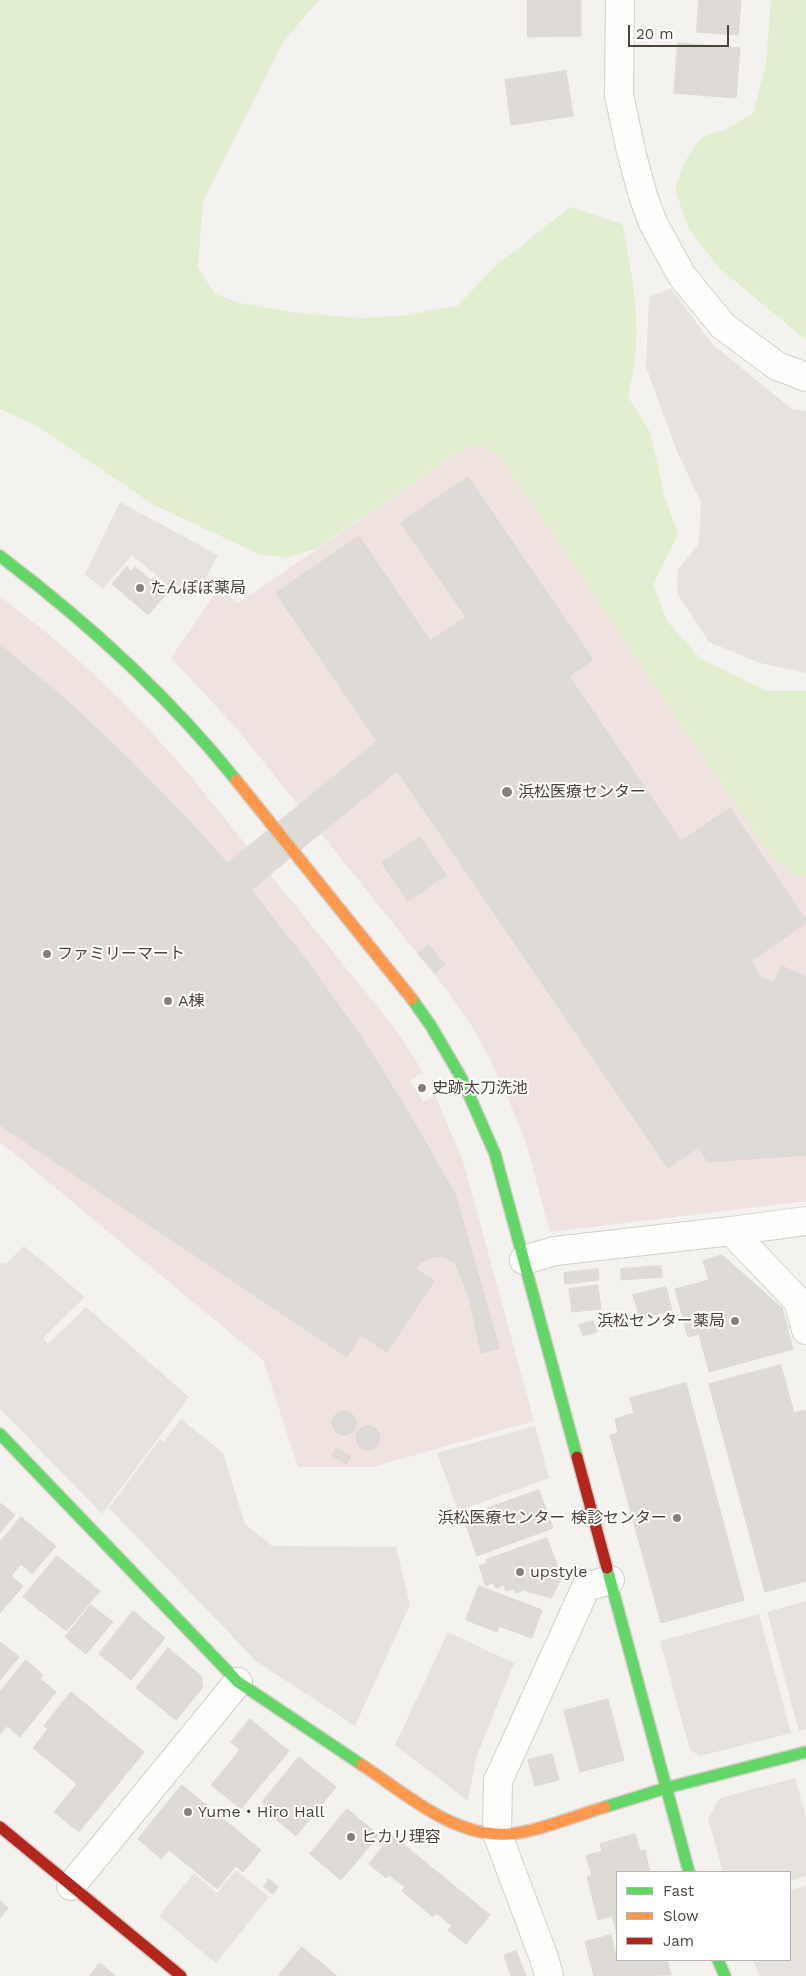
<!DOCTYPE html>
<html>
<head>
<meta charset="utf-8">
<style>
	body { margin:0 }
	#map { position:relative; width:806px; height:1976px; overflow:hidden; background:#f4f2ee; font-family:"Work Sans",sans-serif }
	canvas { display:block }
	.legend { position:absolute; left:616px; top:1871px; width:175px; height:90px; box-sizing:border-box; background:#fff; border:1px solid #b7b4b0; margin:0; padding:6px 9px; list-style:none; font-size:15px; color:#4b4439 }
	.legend li { display:flex; align-items:center; gap:10px; height:25px }
	.legend b { width:25px; border:1px solid #b7b4b0 }
	.scale { position:absolute; left:628px; top:25px; width:101px; height:22px; box-sizing:border-box; border:2px solid #4b4439; border-top:0; padding-left:6px; font-size:15px; line-height:18px; white-space:nowrap; color:#4b4439; -webkit-text-stroke:4px #fff; paint-order:stroke }
</style>
</head>
<body>
<div id="map">
<canvas width="806" height="1976"></canvas>
<ul class="legend">
<li><b style="height:6px;background:#63d668"></b>Fast</li>
<li><b style="height:6px;background:#ff974d"></b>Slow</li>
<li><b style="height:6px;background:#b3261e"></b>Jam</li>
</ul>
<div class="scale">20 m</div>
</div>
<script>
const g = document.querySelector('canvas').getContext('2d');
g.lineJoin = 'round';
function paint(path, color) { g.fillStyle = color; g.fill(path, 'evenodd'); }
function trace(path, color, width, dash) { g.strokeStyle = color; g.lineWidth = width; g.lineCap = dash ? 'butt' : 'round'; g.setLineDash(dash || []); g.stroke(path); }
function label(font, color, halo, rows, align = 'center') {
  g.font = font + ' "Work Sans","Noto Sans JP",sans-serif'; g.lineWidth = 4; g.setLineDash([]); g.textBaseline = 'middle'; g.strokeStyle = halo; g.fillStyle = color; for (const [text, x, y, turn = 0] of rows) {
    g.save(); g.translate(x, y); g.rotate((+turn || 0) * Math.PI / 180); g.textAlign = isNaN(turn) ? turn : align; if (halo) g.strokeText(text, 0, 0); g.fillText(text, 0, 0); g.restore();
  }
}
paint(new Path2D(`
	M473,445L489,447L501,459L770,855L792,874L806,876V1201L550,1232L526,1143L510,1103L492,1063L471,1025L446,989L237,729L171,658L218,589L238,603L459,452Z
	M0,596L48,634L85,666L121,700L154,735L187,772L394,1027L415,1059L423,1073L410,1080L423,1102L435,1095L464,1164L534,1421L373,1467H298L263,1360L0,1142Z`), '#eee3df');
paint(new Path2D(`
	M0,0H319L283,42L203,201L198,268L215,294L240,303L298,313L362,318L409,315L457,306L498,264L570,207L622,224C630,265 639,305 636,347C635,364 631,381 628,397L650,432L665,498L678,534L653,584L667,621L701,659L767,691H806V876L792,874L770,855L501,459C485,443 478,442 459,452L317,548L287,558L259,554L154,505L37,426L0,409Z
	M771,0H806V340L719,268L689,229L675,190L684,163L701,138L726,129L753,114L766,63Z`), '#e1eecf');
paint(new Path2D(`
	M671,288L713,345L792,409L806,411V673L760,663L709,642L677,593L678,570L699,543L701,502L678,454L646,367L649,297Z
	M120,502L218,555L203,583L183,598L132,555L103,589L85,574Z
	M24,1246L85,1297L43,1338L48,1344L86,1307L189,1397L102,1514L0,1409V1263L6,1264Z
	M181,1419L223,1453L245,1524L272,1546L396,1547L410,1605L355,1726L256,1661L109,1508L160,1439L164,1442Z
	M535,1426L549,1478L458,1511L437,1453Z
	M806,1601V1729L799,1731L767,1612Z
	M759,1614L791,1733L700,1756L690,1750L660,1641Z
	M448,1632L514,1663L476,1758L468,1801L395,1745Z
	M795,1778L806,1817V1876L790,1881V1872H723L708,1818L720,1798Z
	M236,1870L269,1897L216,1963L159,1916L194,1873L217,1893Z
	M806,1885V1976H760L753,1960H790V1891Z`), '#e6e3df');
const building = new Path2D(`
	M528,0H581V36L528,37Z
	M699,0H741L738,35L697,32Z
	M678,43L740,48L736,98L674,93Z
	M566,71L573,116L511,125L505,80Z
	M468,477L593,660L569,676L681,841L730,808L806,920V923L751,961L761,977L773,983L782,966L806,977V1155L708,1162L698,1147L668,1168L276,593L359,536L430,641L466,617L401,523Z
	M127,567L131,571L135,567L151,580L153,578L169,591L148,615L112,584Z
	M0,645L64,698L130,760L193,825L251,890L309,964L362,1038L410,1115L455,1194L409,1264L434,1281L387,1352L361,1335L347,1357L0,1125Z
	M378,741L397,771L251,890L227,864Z
	M420,837L446,875L408,901L382,863Z
	M429,945L445,965L435,973L418,954Z
	M455,1194L499,1348L481,1353L470,1301L456,1264L444,1256L431,1257L420,1263L416,1269L409,1264Z
	M722,1255L782,1308L793,1349L709,1372L699,1334L688,1337L675,1289L709,1280L703,1261Z
	M661,1266L662,1277L621,1280V1269Z
	M598,1269L599,1280L565,1284L564,1273Z
	M598,1285L601,1309L572,1312L569,1289Z
	M666,1287L672,1310L640,1319L633,1295Z
	M593,1321L597,1332L583,1336L579,1325Z
	M781,1365L794,1413L805,1410L806,1413V1581L765,1592L709,1384Z
	M686,1383L744,1600L661,1623L610,1435L618,1433L615,1419L634,1413L630,1398Z
	M332 1423a12 12 0 1 1 24 0a12 12 0 1 1-24 0Z
	M356 1438a12 12 0 1 1 24 0a12 12 0 1 1-24 0Z
	M337,1448L351,1457L346,1464L332,1455Z
	M539,1490L553,1528L477,1556L463,1517Z
	M0,1503L15,1515L0,1533Z
	M21,1517L56,1546L32,1574L21,1564L11,1576L23,1586L0,1613V1542Z
	M547,1538L562,1578L551,1598L523,1590L516,1593L514,1589L506,1591L504,1585L496,1588L493,1583L486,1586L479,1566L487,1563L486,1560Z
	M57,1556L100,1591L66,1631L23,1597Z
	M479,1586L542,1610L532,1638L499,1626L497,1632L466,1620Z
	M91,1605L113,1622L86,1654L65,1637Z
	M133,1611L165,1638L131,1680L99,1654Z
	M0,1642L19,1657L0,1680Z
	M168,1648L201,1676L203,1687L176,1720L136,1688Z
	M26,1660L43,1675L40,1679L56,1692L20,1737L7,1726L0,1734V1692Z
	M71,1692L144,1752L79,1832L54,1812L77,1784L33,1748L48,1729L44,1726Z
	M608,1699L624,1760L580,1772L564,1711Z
	M250,1719L289,1751L241,1809L211,1785L240,1750L231,1742Z
	M552,1754L559,1780L535,1786L528,1760Z
	M299,1757L336,1787L296,1836L272,1816L275,1812L262,1802Z
	M182,1785L261,1850L243,1872L236,1866L217,1889L169,1850L161,1859L138,1839Z
	M347,1809L379,1835L341,1880L310,1854Z
	M635,1834L640,1851L645,1850L650,1872H617L616,1930L612,1916L598,1920L587,1877L592,1876L586,1856L602,1851L600,1844Z
	M392,1835L490,1915L466,1944L448,1930L452,1926L436,1913L433,1917L402,1891L405,1887L389,1875L386,1878L369,1864Z
	M269,1879L278,1887L273,1894L264,1887Z
	M0,1901L8,1908L0,1918Z
	M611,1935L617,1962L624,1960H667L671,1975L594,1976L585,1942Z
	M302,1947L337,1976H281L279,1975Z
	M516,1951L526,1976H511L504,1955Z
	M100,1963L115,1976H90Z`);
paint(building, '#dedbd6');
trace(building, '#dcd9d4', 1);
const street = new Path2D(`
	M620,0L619,95L631,151L643,196L653,223L682,276L723,326L777,366L806,377
	M731,1231L806,1221
	M524,1260L555,1251L731,1231L798,1301L806,1330
	M71,1886L238,1682
	M549,1976L544,1958L497,1833L498,1781L586,1587L610,1580`);
const fast = new Path2D(`
	M0,556C87,622 168,695 236,780
	M412,999L431,1026L462,1079L495,1154L577,1457
	M0,1434L238,1682L362,1765
	M607,1568L689,1872
	M605,1807L666,1788L806,1752
	M718,1960L725,1976`);
const slow = new Path2D(`
	M236,780L412,999
	M362,1765C405,1793 454,1838 509,1834C536,1832 578,1815 605,1807`);
const jam = new Path2D(`
	M577,1457L607,1568
	M0,1827L181,1976`);
trace(street, '#d2d0cb', 30);
trace(fast, '#d3cfc5', 14);
trace(slow, '#d3cfc5', 14);
trace(jam, '#d3cfc5', 14);
trace(street, '#fdfdfc', 28);
trace(fast, '#63d668', 11);
trace(slow, '#ff974d', 11);
trace(jam, '#b3261e', 11);
for (const [x, y, r, color] of [
	[140,588,5,"#868178"],
	[507,792,6,"#868178"],
	[47,954,5,"#868178"],
	[168,1001,5,"#868178"],
	[422,1088,5,"#868178"],
	[735,1321,5,"#868178"],
	[677,1518,5,"#868178"],
	[520,1572,5,"#868178"],
	[188,1812,5,"#868178"],
	[351,1837,5,"#868178"]
]) { const dot = new Path2D(); dot.arc(x, y, r, 0, 2 * Math.PI); g.fillStyle = color; g.fill(dot); trace(dot, '#fff', 2); }
label('16px', '#4b4439', '#fff', [
	["たんぽぽ薬局",150,588],
	["浜松医療センター",518,792],
	["ファミリーマート",57,954],
	["A棟",178,1001],
	["史跡太刀洗池",432,1088],
	["浜松センター薬局",725,1321,"right"],
	["浜松医療センター 検診センター",667,1518,"right"],
	["upstyle",530,1572],
	["Yume・Hiro Hall",198,1812],
	["ヒカリ理容",361,1837]
], 'left');
</script>
</body>
</html>
